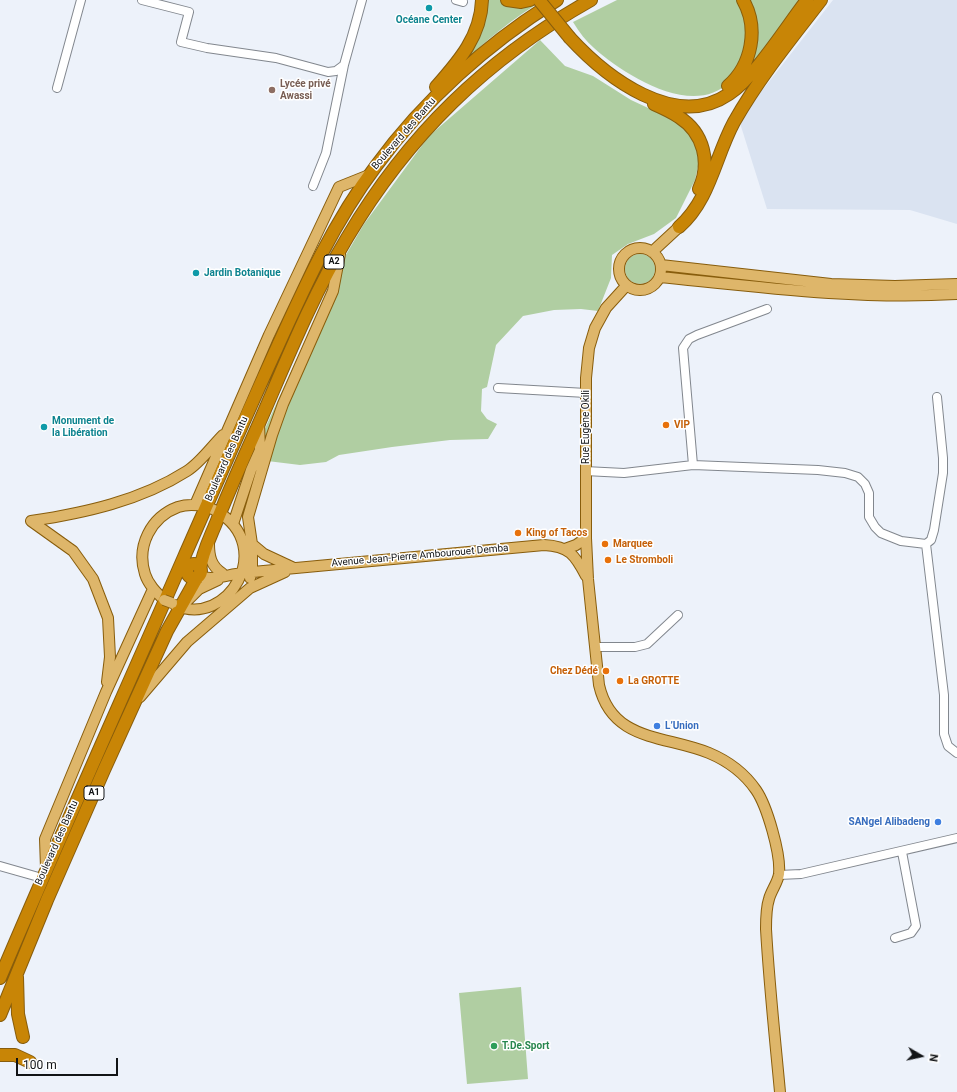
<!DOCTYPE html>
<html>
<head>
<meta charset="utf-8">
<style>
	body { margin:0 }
	#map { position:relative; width:957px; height:1092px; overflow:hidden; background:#edf2fa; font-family:Roboto,sans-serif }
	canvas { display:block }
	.north { position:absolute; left:901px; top:1036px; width:40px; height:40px; -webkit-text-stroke:3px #fff; paint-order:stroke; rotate:99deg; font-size:11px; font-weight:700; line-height:16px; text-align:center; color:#121416 }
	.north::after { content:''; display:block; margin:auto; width:14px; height:18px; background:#121416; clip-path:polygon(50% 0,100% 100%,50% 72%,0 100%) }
	.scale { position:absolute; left:16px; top:1058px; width:102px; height:18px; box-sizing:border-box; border:2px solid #121416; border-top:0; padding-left:5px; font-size:12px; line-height:14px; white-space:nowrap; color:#121416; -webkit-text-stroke:3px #fff; paint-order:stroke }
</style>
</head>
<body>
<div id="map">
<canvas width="957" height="1092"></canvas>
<div class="north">N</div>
<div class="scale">100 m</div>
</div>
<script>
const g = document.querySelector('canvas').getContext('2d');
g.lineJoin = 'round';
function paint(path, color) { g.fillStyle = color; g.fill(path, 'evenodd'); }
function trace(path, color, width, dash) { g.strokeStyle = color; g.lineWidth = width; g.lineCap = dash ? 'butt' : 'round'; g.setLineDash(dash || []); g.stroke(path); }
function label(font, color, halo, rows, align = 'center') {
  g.font = font + ' Roboto,sans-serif'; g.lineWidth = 3; g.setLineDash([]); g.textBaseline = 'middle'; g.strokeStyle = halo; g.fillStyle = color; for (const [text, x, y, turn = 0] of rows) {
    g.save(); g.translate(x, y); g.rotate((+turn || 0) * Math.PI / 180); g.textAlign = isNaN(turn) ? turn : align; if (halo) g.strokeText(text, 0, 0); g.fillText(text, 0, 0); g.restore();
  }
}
paint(new Path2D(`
	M833,0H957V224L910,210L767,209L739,120Z`), '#dae3f1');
paint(new Path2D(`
	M486,0H501L504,2L543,0C513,19 486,39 462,65Z
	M617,0H737C743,8 752,31 749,40C748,45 745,50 743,54C739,62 736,75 730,81C694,120 623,74 594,48C586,41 579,32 573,22Z
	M748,0H802L747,71Z
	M540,40L565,66L593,76L631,100L674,120L691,134L697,149L699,162L695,180L676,218L654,234L628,244L612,255L611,278L598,311L581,309L554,310L523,316L496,345L487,387L482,389L481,411L487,419L497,424L488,439L450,440L392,447L339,455L326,462L300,465L251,459L340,265L364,224L429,136Z
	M625 269a15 15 0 1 1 30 0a15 15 0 1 1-30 0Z
	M521,987L528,1079L467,1084L459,993Z`), '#b0cea2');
const minor = new Path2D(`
	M142,0L189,12L181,42L207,48L276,58L328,72L336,71L344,65L362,0
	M456,0L463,2
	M57,88L81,0
	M313,186L326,153L344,65
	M498,388L586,393
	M693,465L683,348L689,339L697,335L767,309
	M585,471L624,473L693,465L818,470L845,473L858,477L865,484L869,493V517L875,527L881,533L901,541L926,544L931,540L934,530L943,473V458L937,397
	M926,544L944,695V734L948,746L957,753
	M595,647H635L647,644L678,615
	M0,866L42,878
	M779,875L801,874L957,838
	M895,938L911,933L916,926L902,852`);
const major = new Path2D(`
	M619 269a21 21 0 1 1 42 0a21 21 0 1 1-42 0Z
	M652,252L679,227
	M661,265L831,284L895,286L957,284
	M660,277C759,287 857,300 957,294
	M626,286L606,308L595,328L589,348L586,378V538L588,579L599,685C612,742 665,735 709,753C728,761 745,774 756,790C767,806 781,854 779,874C778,882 771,891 769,899C766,908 766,920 766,929C769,983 775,1038 780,1092
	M195,505L269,335L339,187L369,175
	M31,521C84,513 140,501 187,471C200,463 212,446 223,435
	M31,521L73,551L93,579L108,618L110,657L107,682
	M233,524L251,470L260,450L259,423
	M209,544C209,556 211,566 222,573
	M565,549L576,545L586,538
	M294,568L264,554L252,544L248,517L272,435L283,404L333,291L340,254
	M198,576C214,581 226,575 242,573L544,545C569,546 575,555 586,576
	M250,578L252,572V544
	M164,600C156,592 148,584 145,574C136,546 151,517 178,507C190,503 207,505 218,512C276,547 228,629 175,605
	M187,601L199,589L218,580
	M140,697L187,642L250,588L285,572
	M46,868L45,839L106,692L153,589`);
const highway = new Path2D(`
	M507,0L521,2L530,0
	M570,38C606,77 675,131 729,94C756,76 786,27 807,0
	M728,86C752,65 759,28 743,0
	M436,87C459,61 481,36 482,0
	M654,104C663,108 672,112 679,117C704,133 711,163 699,189
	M679,227C710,200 715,157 734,122C759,78 790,40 821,0
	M187 571a7 7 0 1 1 14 0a7 7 0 1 1-14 0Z
	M200,570C202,553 210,538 216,523C229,491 243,459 257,428C285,364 311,298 347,238C408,135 486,59 591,0
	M17,977L18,1014L23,1037
	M0,978C60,836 123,697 184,557C214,489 244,420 275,352C304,288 333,223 376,166C424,100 488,43 557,0
	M0,1015L47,900L104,770L167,631L198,576
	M0,1055H15L30,1062`);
trace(minor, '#82878e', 10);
trace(major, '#885d0c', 12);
trace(highway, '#885d0c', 14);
trace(minor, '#fff', 8);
trace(major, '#deb66a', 10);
trace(highway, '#c88506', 12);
const majorBridge = new Path2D(`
	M164,600L172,603`);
const highwayBridge = new Path2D(`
	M539,0L570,38`);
trace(majorBridge, '#885d0c', 12, []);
trace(highwayBridge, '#885d0c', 14, []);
trace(majorBridge, '#deb66a', 10);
trace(highwayBridge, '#c88506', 12);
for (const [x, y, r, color] of [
	[429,8,4,"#0f9aa8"],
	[272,90,4,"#8d6e63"],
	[196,273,4,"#0f9aa8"],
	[666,425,4,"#e8710a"],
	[44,427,4,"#0f9aa8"],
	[518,533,4,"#e8710a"],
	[605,544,4,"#e8710a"],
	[608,560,4,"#e8710a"],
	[606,671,4,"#e8710a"],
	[620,681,4,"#e8710a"],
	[657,726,4,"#3f7fe0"],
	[938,822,4,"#3f7fe0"],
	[494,1046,4,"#2e9e5b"]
]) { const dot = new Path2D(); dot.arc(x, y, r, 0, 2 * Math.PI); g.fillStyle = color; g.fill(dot); trace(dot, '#fff', 1.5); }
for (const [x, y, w] of [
	[334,262,20],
	[94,793,20]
]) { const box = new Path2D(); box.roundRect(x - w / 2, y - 7, w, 14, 3); g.fillStyle = '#fff'; g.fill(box); trace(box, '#121416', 1); }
label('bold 9px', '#121416', null, [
	["A2",334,262],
	["A1",94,793]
]);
label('bold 10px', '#0d838f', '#fff', [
	["Océane Center",429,20,"center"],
	["Jardin Botanique",204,273],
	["Monument de",52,421],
	["la Libération",52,433]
], 'left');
label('bold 10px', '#785e54', '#fff', [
	["Lycée privé",280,84],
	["Awassi",280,96]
], 'left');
label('10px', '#121416', '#fff', [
	["Boulevard des Bantu",404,134,-49],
	["Rue Eugène Okili",586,427,-90],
	["Boulevard des Bantu",227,459,-66],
	["Avenue Jean-Pierre Ambourouet Demba",420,556,-5],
	["Boulevard des Bantu",57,843,-66]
]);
label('bold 10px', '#c56008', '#fff', [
	["VIP",674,425],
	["King of Tacos",526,533],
	["Marquee",613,544],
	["Le Stromboli",616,560],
	["Chez Dédé",598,671,"right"],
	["La GROTTE",628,681]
], 'left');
label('bold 10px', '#366cbe', '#fff', [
	["L’Union",665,726],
	["SANgel Alibadeng",930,822,"right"]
], 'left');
label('bold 10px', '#27864d', '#fff', [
	["T.De.Sport",502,1046]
], 'left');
</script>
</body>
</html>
